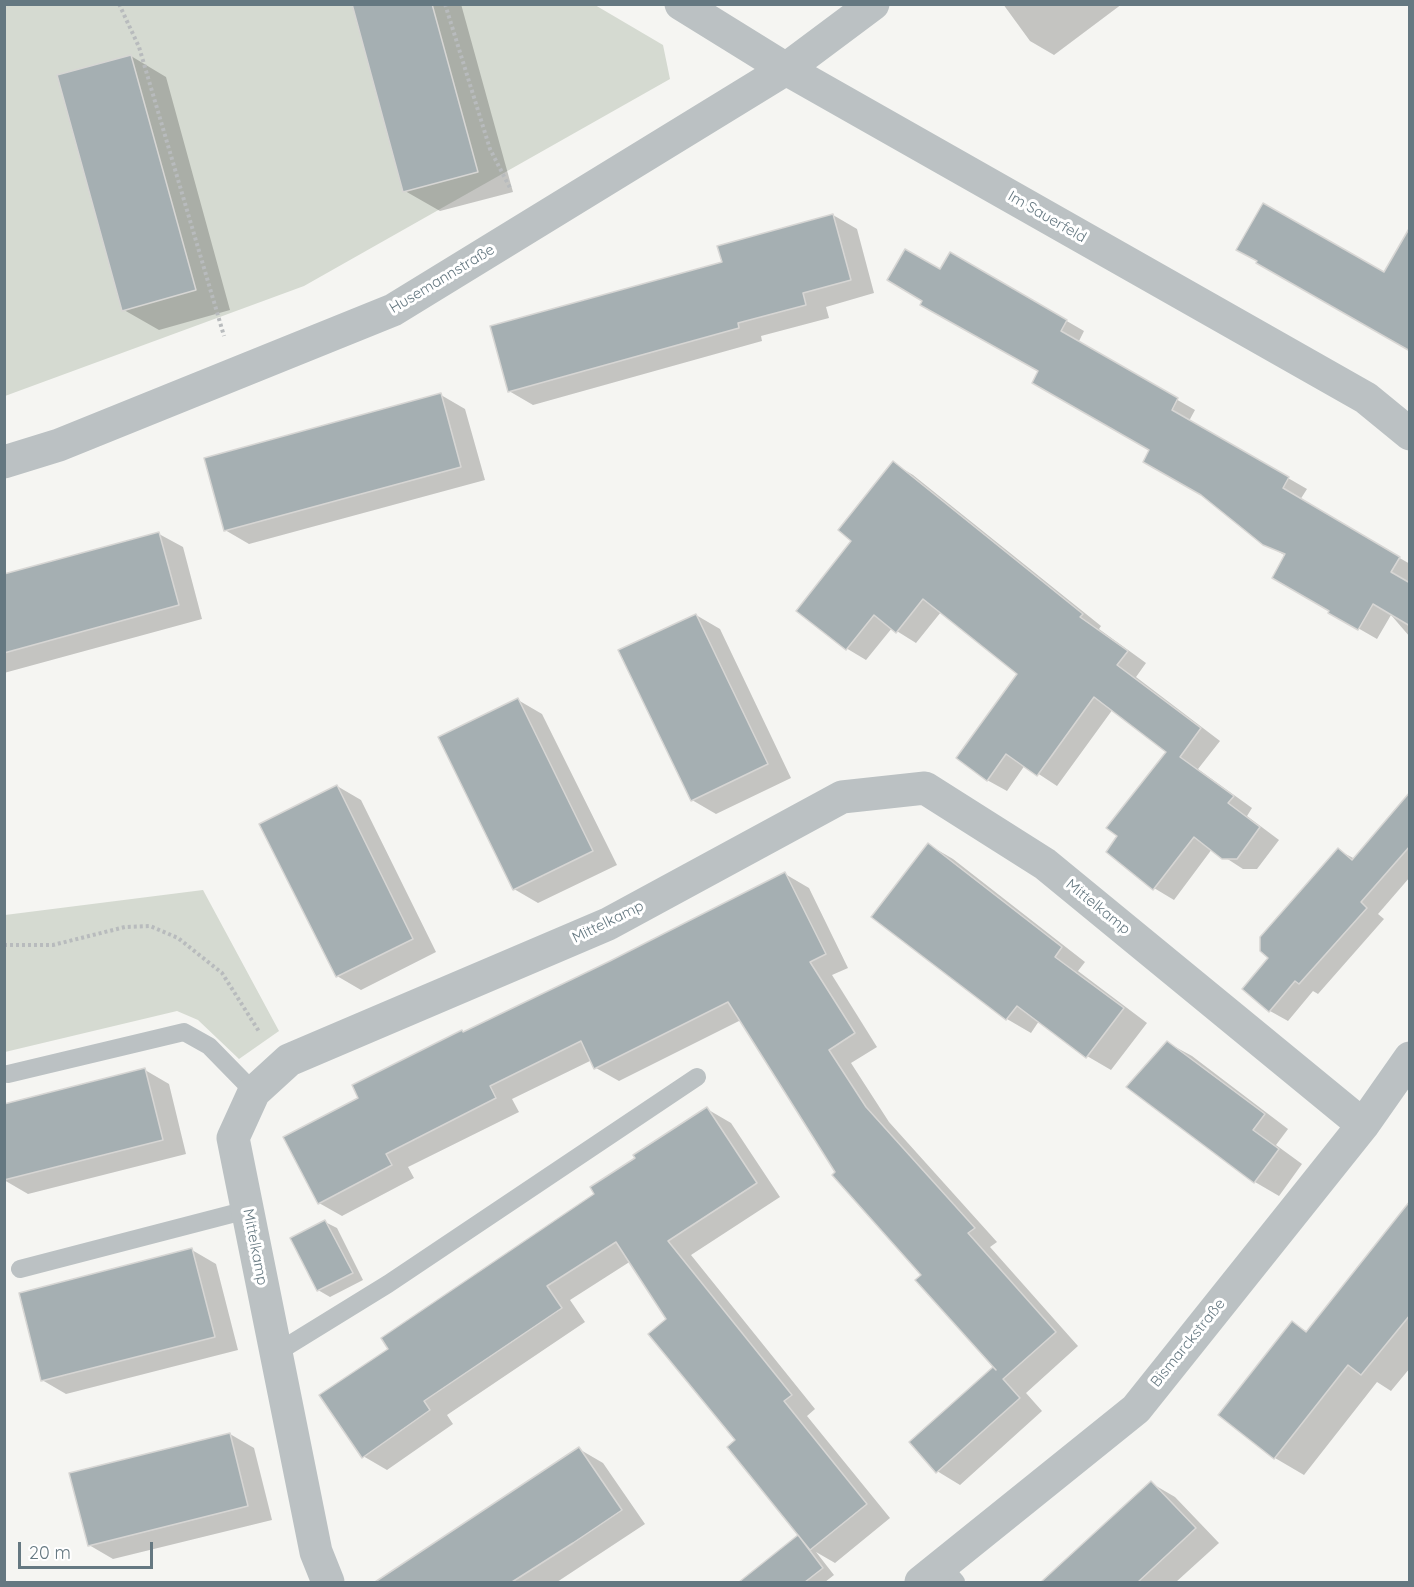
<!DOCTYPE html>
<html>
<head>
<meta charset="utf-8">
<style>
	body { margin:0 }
	#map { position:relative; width:1414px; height:1587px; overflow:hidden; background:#f5f5f2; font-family:Quicksand,sans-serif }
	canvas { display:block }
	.frame { position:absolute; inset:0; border:6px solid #657881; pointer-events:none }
	.scale { position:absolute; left:18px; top:1542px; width:135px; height:27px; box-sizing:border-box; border:3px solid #657881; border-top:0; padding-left:8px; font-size:18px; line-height:21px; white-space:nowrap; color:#657881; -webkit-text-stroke:4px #fff; paint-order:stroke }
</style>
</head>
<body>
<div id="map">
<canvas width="1414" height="1587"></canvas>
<div class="frame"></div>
<div class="scale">20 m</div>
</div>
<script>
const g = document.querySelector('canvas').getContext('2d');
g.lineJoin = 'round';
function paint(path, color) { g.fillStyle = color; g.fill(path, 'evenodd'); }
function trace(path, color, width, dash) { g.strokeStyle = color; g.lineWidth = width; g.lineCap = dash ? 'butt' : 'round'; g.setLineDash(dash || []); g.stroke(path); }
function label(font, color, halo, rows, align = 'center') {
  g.font = font + ' Quicksand,sans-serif'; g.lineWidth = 6; g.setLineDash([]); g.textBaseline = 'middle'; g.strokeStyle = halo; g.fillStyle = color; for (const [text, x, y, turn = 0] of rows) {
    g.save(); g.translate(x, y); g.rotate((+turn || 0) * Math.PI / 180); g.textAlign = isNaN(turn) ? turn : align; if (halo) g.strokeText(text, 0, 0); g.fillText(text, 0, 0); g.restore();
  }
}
paint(new Path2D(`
	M5,5H595L663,45L670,79L304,286L5,396Z
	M203,890L279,1031L239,1059L198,1020L177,1011L5,1052V915Z`), '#d5dad1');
paint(new Path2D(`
	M353,4H461L513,192L440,211L405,191Z
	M1003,4H1122L1054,55L1030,41Z
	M131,56L166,77L230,310L159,330L124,310Z
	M833,215L857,229L874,293L826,307L829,318L761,336L762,341L533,405L509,391L723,263Z
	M951,254L1084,331L1078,343L1195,410L1189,421L1307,489L1300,500L1410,564V637L1391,615L1377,639L1330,612L1331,610L1286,556L1263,543L1151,450L1040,371L941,271Z
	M441,395L465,409L485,480L249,544L225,530Z
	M893,463L913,475L1101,626L1099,629L1146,663L1136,677L1220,741L1198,769L1252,808L1247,816L1279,840L1257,869H1243L1212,849L1174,900L1154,888L1108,852L1168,752L1113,709L1057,786L1025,765L1007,791L987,780L1019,674L941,612L916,643L892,628L866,660L846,648L853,541Z
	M159,534L183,547L202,619L4,673V575Z
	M696,615L720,629L791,778L716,814L692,800Z
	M518,700L542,714L617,865L538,903L514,889L440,738Z
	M337,786L361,800L436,952L361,990L337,976Z
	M1410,793V877L1378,914L1384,919L1318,994L1313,991L1288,1021L1270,1011L1244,989L1270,958L1338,850L1355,859Z
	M929,845L953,859L1085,962L1078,971L1147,1023L1111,1070L1087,1056L1039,1021L1031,1033L1007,1019Z
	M785,874L809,888L848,968L832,975L877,1047L851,1063L889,1122L997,1242L990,1247L1078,1346L1026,1393L1042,1411L960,1485L937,1471L999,1371L924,1276L837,1172L741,1020L619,1081L596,1068L592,1060L512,1099L519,1112L408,1167L414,1178L342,1216L319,1203L360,1099L464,1033L611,962Z
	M1168,1043L1192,1056L1288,1129L1276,1145L1302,1164L1279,1196L1255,1182L1128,1087Z
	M145,1070L169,1084L186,1154L28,1194L4,1180V1105Z
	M707,1109L731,1123L780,1197L691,1255L815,1409L807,1416L890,1518L835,1563L816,1552L834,1575L825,1582H741L798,1537L804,1541L737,1441L668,1320L631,1261L570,1300L585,1322L447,1415L453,1424L387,1470L363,1456L390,1349Z
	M1410,1203V1368L1391,1391L1377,1382L1304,1475L1275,1458L1220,1415L1292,1323L1308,1332Z
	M325,1222L337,1228L363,1280L330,1297L318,1290Z
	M192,1250L216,1264L238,1350L66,1394L42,1380Z
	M230,1434L254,1448L272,1520L113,1559L89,1545Z
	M579,1449L603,1463L645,1524L557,1582H379Z
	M1151,1483L1175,1497L1219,1543L1176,1582H1043Z`), '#0003');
const building = new Path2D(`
	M352,4H432L478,172L403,192Z
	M131,55L196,290L122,311L57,75Z
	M1263,203L1384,272L1410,227V351L1256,263L1257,261L1236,250Z
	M833,214L851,280L803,293L806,305L738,323L739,328L508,392L490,326L722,262L717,246Z
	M905,249L940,269L950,252L1067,320L1061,331L1178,398L1172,410L1289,477L1283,488L1400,557L1391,572L1410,583V626L1373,604L1358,630L1328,613L1329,611L1272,578L1285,554L1263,545L1201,495L1143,462L1149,450L1032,383L1038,371L920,305L922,301L887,280Z
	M441,393L461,467L224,531L204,458Z
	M893,461L1083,614L1080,617L1128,651L1117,665L1201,728L1180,757L1234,796L1228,803L1260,827L1237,859H1222L1194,837L1153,890L1106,852L1117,836L1106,828L1166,752L1094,697L1037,776L1006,754L987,781L956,758L1017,674L923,599L896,633L874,615L846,650L796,611L851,541L838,530Z
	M159,532L179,605L4,653V574Z
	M696,614L768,764L691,801L618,650Z
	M518,698L593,851L513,890L438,737Z
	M337,785L413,939L336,977L259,824Z
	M1410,792V846L1361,902L1367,908L1299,984L1295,981L1269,1012L1242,989L1268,958L1260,951V937L1338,848L1352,860Z
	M928,843L1062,947L1055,957L1124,1008L1086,1058L1017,1006L1006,1020L871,917Z
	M785,872L826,954L810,962L855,1033L829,1050L866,1107L975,1228L968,1233L1056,1332L1003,1379L1020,1398L936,1473L909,1442L993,1367L996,1370L915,1280L921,1275L832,1175L835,1172L728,1002L594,1069L581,1041L490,1086L496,1098L386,1154L392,1165L318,1204L283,1137L358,1098L352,1085L462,1030L463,1032L610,961Z
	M1167,1041L1265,1114L1253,1130L1279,1149L1254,1183L1126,1087Z
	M145,1068L163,1140L4,1180V1104Z
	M707,1107L757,1183L668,1241L792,1395L784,1401L867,1504L810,1550L727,1447L735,1440L648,1334L666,1319L616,1242L547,1286L562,1308L424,1401L430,1410L362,1458L319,1395L388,1349L381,1338L594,1194L590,1187L635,1158L633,1155Z
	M1410,1201V1315L1361,1375L1348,1365L1274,1459L1218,1415L1292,1321L1306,1332Z
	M325,1220L353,1273L317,1291L290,1238Z
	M192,1248L215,1337L41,1381L19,1293Z
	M230,1433L248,1506L88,1546L69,1473Z
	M579,1447L622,1510L573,1543L512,1582H375Z
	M1151,1481L1196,1528L1138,1582H1041Z
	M798,1535L823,1568L805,1582H739Z`);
paint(building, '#a5afb2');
trace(building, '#d7d6d4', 1.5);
trace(new Path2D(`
	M119,4L139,47L224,336
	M445,4L490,149L511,190
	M4,945H53L125,927L150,926L178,938L222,973L260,1033`), '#b8bbbd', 4, [3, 3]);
trace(new Path2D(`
	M8,1074L184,1032L209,1046L254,1092
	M20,1269L247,1210
	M276,1353L388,1284L697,1077
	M942,1566L956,1582`), '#bbc1c3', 18);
trace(new Path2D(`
	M681,4L786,69L1366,398L1410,434
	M4,462L59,445L393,310L786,69L873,4
	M328,1582L316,1552L233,1138L254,1092L289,1060L608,924L842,797L925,788L1045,864L1363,1125
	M921,1582L1136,1409L1363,1125L1410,1058`), '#bbc1c3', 33);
label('15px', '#657881', '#fff', [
	["Im Sauerfeld",1047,217,30],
	["Husemannstraße",442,279,-31],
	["Mittelkamp",1098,907,39],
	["Mittelkamp",608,922,-26],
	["Mittelkamp",255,1247,79],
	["Bismarckstraße",1188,1343,-51]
]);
</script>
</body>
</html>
